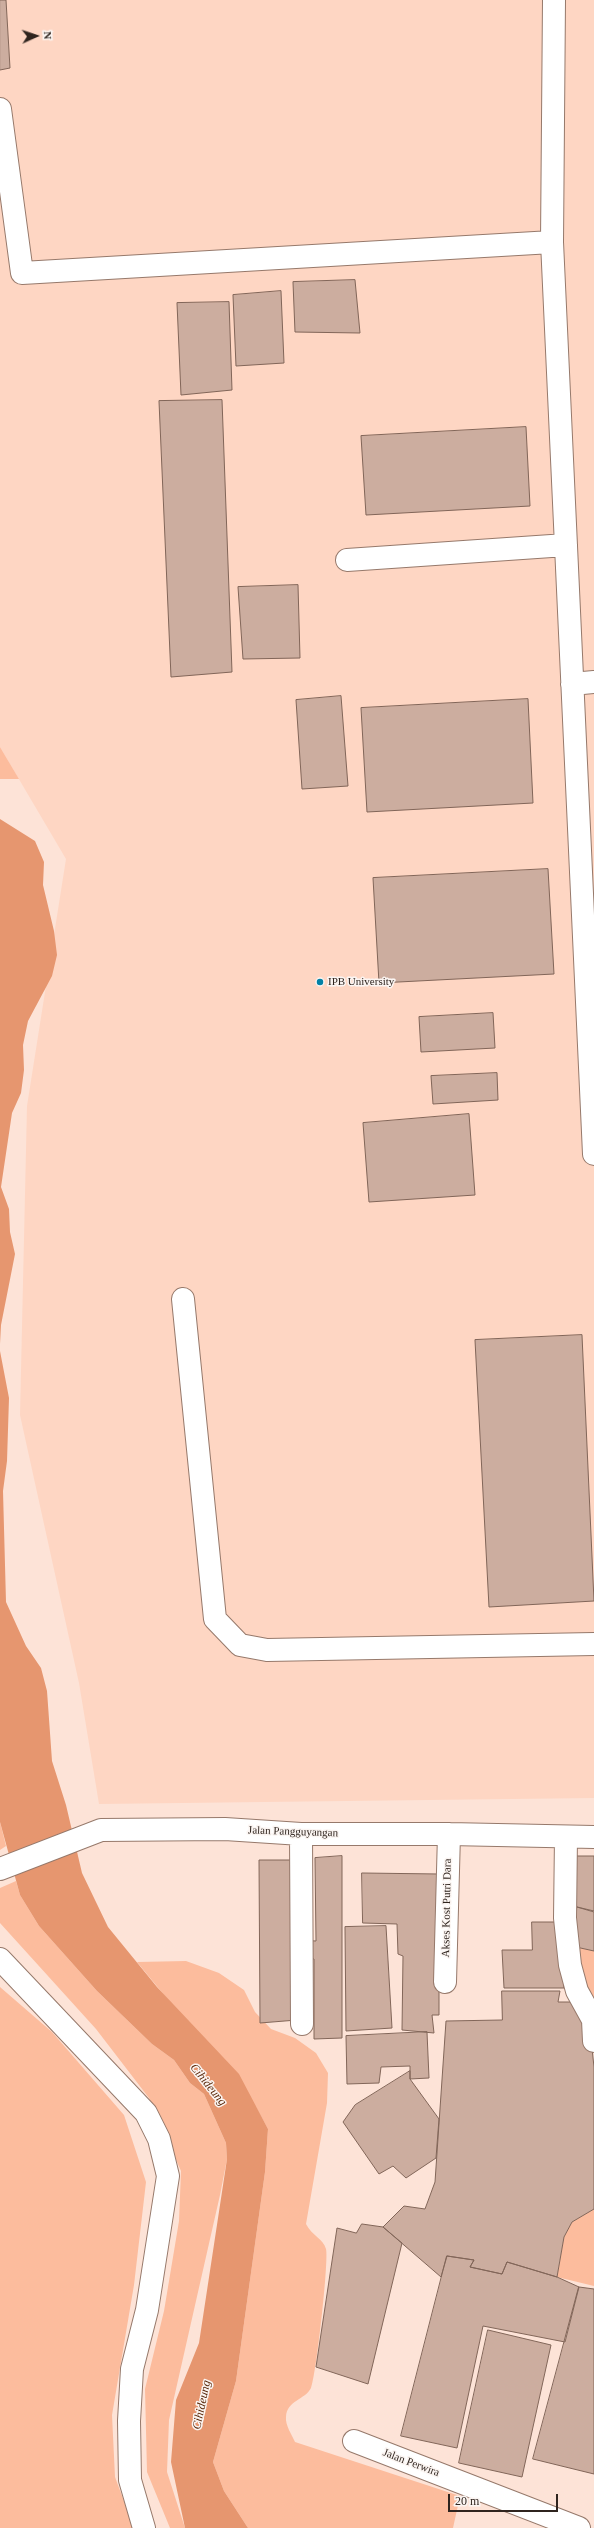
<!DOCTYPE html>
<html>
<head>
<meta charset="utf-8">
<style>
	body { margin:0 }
	#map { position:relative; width:594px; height:2528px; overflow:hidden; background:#fde3d7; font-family:"Times New Roman",serif }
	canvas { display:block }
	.north { position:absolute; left:16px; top:16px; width:40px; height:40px; -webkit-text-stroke:3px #fbf5f2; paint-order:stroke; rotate:87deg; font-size:11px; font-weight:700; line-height:16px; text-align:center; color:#2f241e }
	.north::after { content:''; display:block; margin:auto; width:14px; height:18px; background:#2f241e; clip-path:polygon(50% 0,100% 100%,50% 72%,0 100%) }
	.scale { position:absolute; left:448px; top:2494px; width:110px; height:18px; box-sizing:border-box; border:2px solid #2f241e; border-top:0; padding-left:5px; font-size:12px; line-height:14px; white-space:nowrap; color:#2f241e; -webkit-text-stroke:3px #fbf5f2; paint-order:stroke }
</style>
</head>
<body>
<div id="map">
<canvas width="594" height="2528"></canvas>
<div class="north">N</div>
<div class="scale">20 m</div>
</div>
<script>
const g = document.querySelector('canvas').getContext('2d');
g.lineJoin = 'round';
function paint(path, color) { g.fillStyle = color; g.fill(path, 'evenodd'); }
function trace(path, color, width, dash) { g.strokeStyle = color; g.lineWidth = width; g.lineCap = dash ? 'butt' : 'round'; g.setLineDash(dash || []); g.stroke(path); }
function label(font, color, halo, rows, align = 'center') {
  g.font = font + ' "Times New Roman",serif'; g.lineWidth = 3; g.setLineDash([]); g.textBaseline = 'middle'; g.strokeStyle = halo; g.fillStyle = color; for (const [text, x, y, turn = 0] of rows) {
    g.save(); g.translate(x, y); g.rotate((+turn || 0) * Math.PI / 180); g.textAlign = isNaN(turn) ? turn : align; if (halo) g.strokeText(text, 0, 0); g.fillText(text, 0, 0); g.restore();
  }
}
paint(new Path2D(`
	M0,0H594V1798L99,1804L79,1683L20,1415L27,1106L66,859L0,747Z`), '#fed6c3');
paint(new Path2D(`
	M0,747L19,779H0Z
	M0,1822L6,1846L0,1850Z
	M16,1881L20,1895L39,1926L97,1991L152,2044L174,2060L190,2083L204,2094L226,2143L227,2159L220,2195L169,2420L167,2472L185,2528H170L147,2472L145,2389L164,2311L179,2221L181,2171L149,2098L96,2029L0,1923V1888Z
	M576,1947L594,1951V2014Z
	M186,1961L219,1973L244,1990L255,2012L271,2029L295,2038L316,2053L328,2073L327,2103L306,2224C312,2236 323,2238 326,2249C329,2261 316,2377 311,2388C305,2400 287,2400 286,2417C285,2425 292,2435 295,2442L460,2496L453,2528H248L224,2491L213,2462L236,2381L265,2172L268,2129L256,2107L137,1962Z
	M0,1987L52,2032L124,2115L146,2182L134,2285L112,2415L115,2477L134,2528H0Z
	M594,2209V2286L557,2277L564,2237L572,2222Z`), '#fcbc9d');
paint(new Path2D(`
	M0,819L35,841L44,862L43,885L54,931L57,955L52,976L28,1021L23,1045L24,1070L21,1093L12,1113L1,1187L9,1209L10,1232L15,1254L1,1325L0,1344Z
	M0,1351L9,1398L7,1461L3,1491L6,1602L26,1646L41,1668L47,1691L52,1761L66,1805L82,1873L108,1927L157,1987L239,2074L268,2129L265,2172L236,2381L213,2462L224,2491L248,2528H185L171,2462L176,2400L199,2343L227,2159L226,2143L204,2094L190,2083L174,2060L152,2044L97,1991L39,1926L20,1895L0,1822Z`), '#e6966f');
const building = new Path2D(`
	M0,0H6L10,68L0,70Z
	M355,280L360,333L295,332L293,282Z
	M281,291L284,363L236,366L233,295Z
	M229,302L232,390L181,395L177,303Z
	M222,400L232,672L171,677L159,401Z
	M526,427L530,506L366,515L361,436Z
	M298,585L300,658L243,659L238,587Z
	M341,696L348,786L302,789L296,700Z
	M528,699L533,803L367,812L361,708Z
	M548,869L554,974L379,983L373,878Z
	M493,1013L495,1048L421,1052L419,1017Z
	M497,1073L498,1100L433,1104L431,1076Z
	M469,1114L475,1195L369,1202L363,1123Z
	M582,1335L594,1601L489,1607L475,1340Z
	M342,1856V2038L314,2039V1959L295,1958L297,2020L260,2023L259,1860H291L296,1940L316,1941L315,1858Z
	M573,1856H594V1911L577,1907Z
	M362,1873L439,1874V2015H432L434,2033L402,2030L403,1956L398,1954L397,1924L363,1923Z
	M577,1907L594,1912V1951L576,1947Z
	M532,1922H558L564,1988H504L502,1950H532Z
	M386,1926L392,2028L346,2031L345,1927Z
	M502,1991H560L558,2002H578L589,2020L594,2067V2209L572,2222L564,2237L557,2277L507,2262L502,2274L470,2267L474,2260L447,2256L441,2277L383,2227L404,2206L425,2209L435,2182L446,2021L502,2020Z
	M427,2032L429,2078L410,2079V2066L381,2067L379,2083L347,2084L346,2036Z
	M410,2071V2079L439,2119L436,2158L406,2178L393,2166L379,2174L343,2122L355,2105Z
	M362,2224L383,2227L402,2243L368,2384L316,2367L337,2228L356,2233Z
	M447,2256L474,2260L470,2267L502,2274L507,2262L557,2277L579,2287L565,2342L483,2326L457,2448L401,2436Z
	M579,2287L594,2289V2474L533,2459Z
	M488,2330L551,2345L522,2477L459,2463Z`);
paint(building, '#ccad9f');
trace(building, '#826659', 1);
const minor = new Path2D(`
	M554,0L552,242L594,1154
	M0,109L22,273L552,242
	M347,560L566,545
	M572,684L594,682
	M183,1299L215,1619L240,1645L267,1650L594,1644
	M301,1834L302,2024
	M566,1837L565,1918L570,1965L577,1991L593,2020L594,2041
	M0,1869L101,1830L225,1829L301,1834H449L594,1837
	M0,1959L146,2113L159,2139L168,2176L147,2310L132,2369L129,2421L130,2480L144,2528
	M445,1982L449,1834
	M354,2441L579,2528`);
trace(minor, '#96796b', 24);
trace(minor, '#fff', 22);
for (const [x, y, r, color] of [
	[320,982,4,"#0281a6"]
]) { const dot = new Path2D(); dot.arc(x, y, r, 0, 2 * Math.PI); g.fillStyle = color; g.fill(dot); trace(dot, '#fbf5f2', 1.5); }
label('11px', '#2f241e', '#fbf5f2', [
	["IPB University",328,982]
], 'left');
label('11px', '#2f241e', '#fbf5f2', [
	["Jalan Pangguyangan",293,1832,2],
	["Akses Kost Putri Dara",447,1908,-89],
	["Jalan Perwira",411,2463,21]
]);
label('italic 12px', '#582608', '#fbf5f2', [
	["Cihideung",208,2085,51],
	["Cihideung",202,2405,-78]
]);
</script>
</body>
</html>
